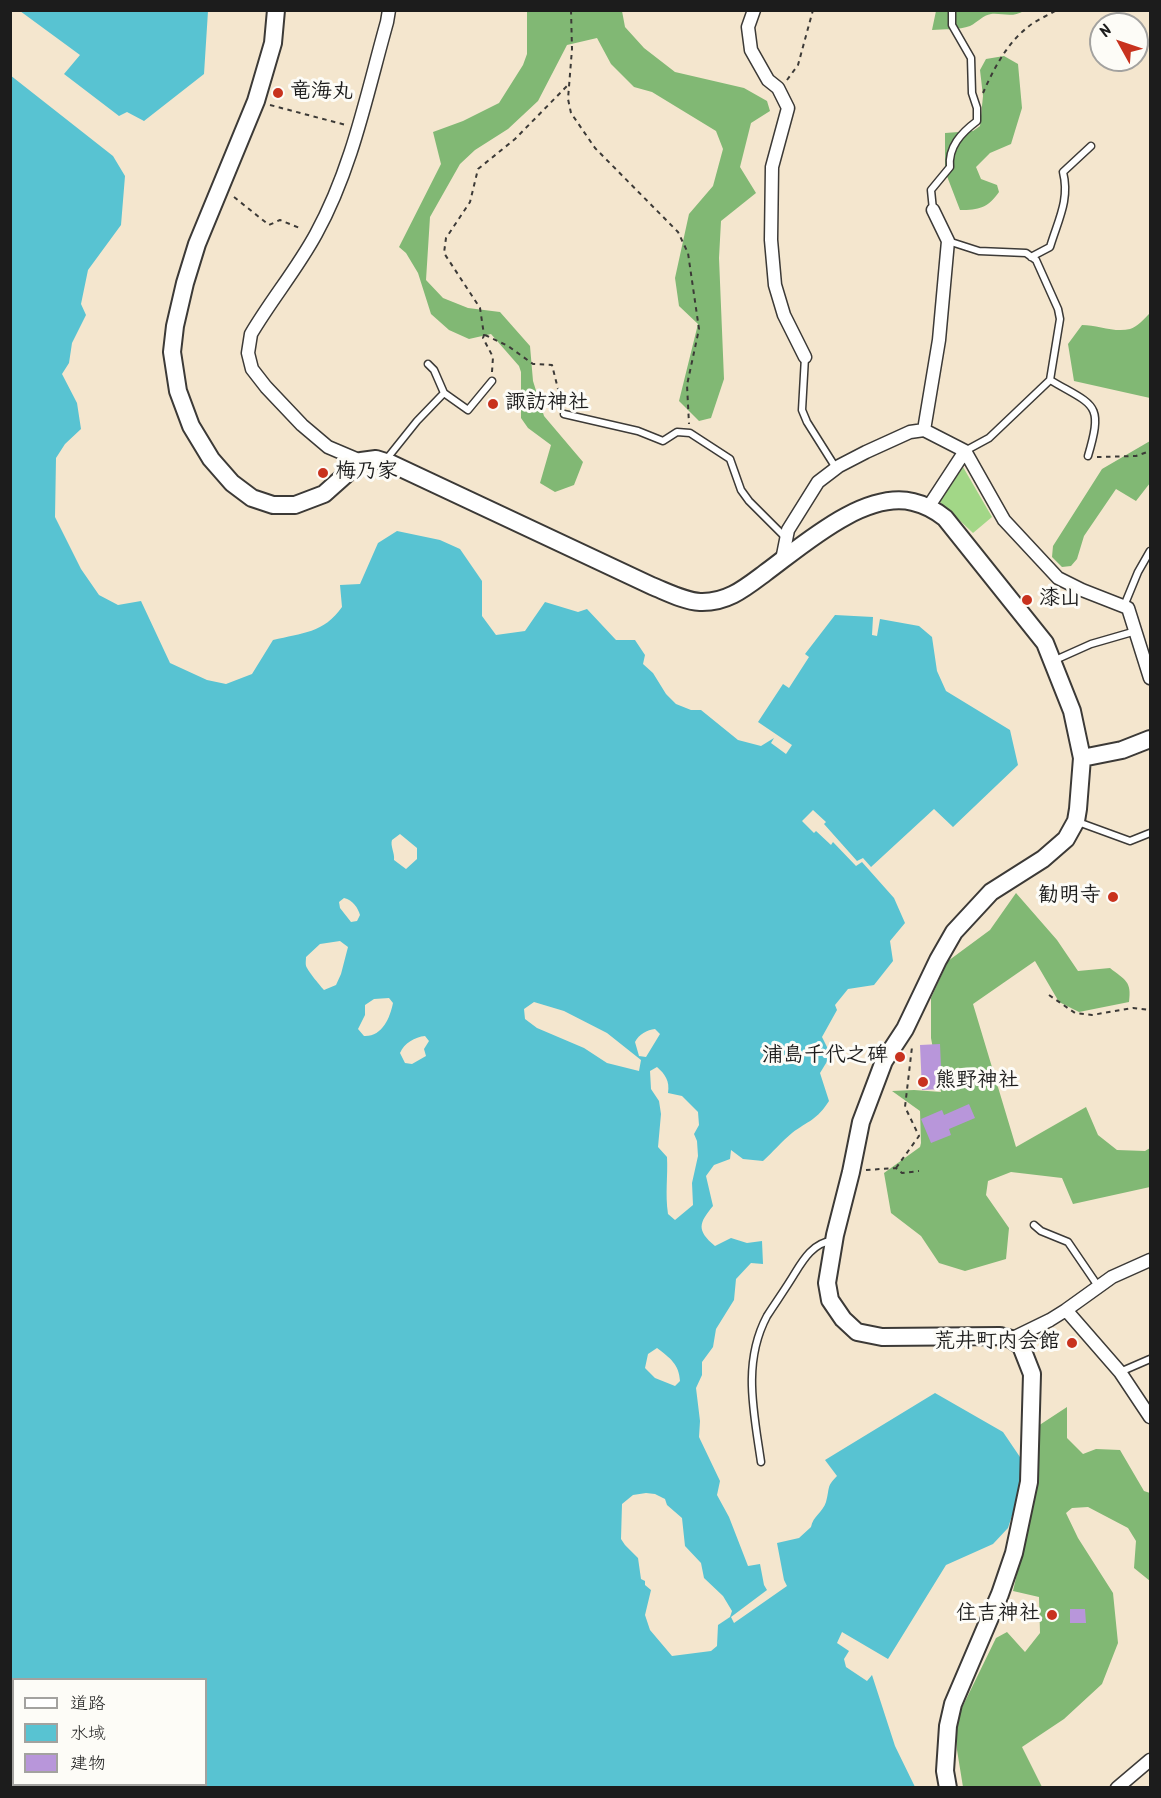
<!DOCTYPE html>
<html>
<head>
<meta charset="utf-8">
<style>
	body { margin:0 }
	#map { position:relative; width:1161px; height:1798px; overflow:hidden; background:#f4e6ce; font-family:Kalam,"Klee One",sans-serif }
	canvas { display:block }
	.frame { position:absolute; inset:0; border:12px solid #1c1c1c; pointer-events:none }
	.legend { position:absolute; left:12px; top:1678px; width:195px; height:108px; box-sizing:border-box; background:#fdfcf7; border:2px solid #a3a29f; margin:0; padding:8px 10px; list-style:none; font-size:18px; color:#1c1c1c }
	.legend li { display:flex; align-items:center; gap:12px; height:30px }
	.legend b { width:30px; border:2px solid #a3a29f }
	.north { position:absolute; left:1089px; top:12px; width:60px; height:60px; box-sizing:border-box; background:#fdfcf7; border:2px solid #a3a29f; border-radius:50%; rotate:310deg; font-size:16px; font-weight:700; line-height:24px; text-align:center; color:#1c1c1c }
	.north::after { content:''; display:block; margin:auto; width:21px; height:27px; background:#c8321e; clip-path:polygon(50% 0,100% 100%,50% 72%,0 100%) }
</style>
</head>
<body>
<div id="map">
<canvas width="1161" height="1798"></canvas>
<div class="frame"></div>
<ul class="legend">
<li><b style="height:8px;background:#fff"></b>道路</li>
<li><b style="height:16px;background:#58c3d2"></b>水域</li>
<li><b style="height:16px;background:#b896da"></b>建物</li>
</ul>
<div class="north">N</div>
</div>
<script>
const g = document.querySelector('canvas').getContext('2d');
g.lineJoin = 'round';
function paint(path, color) { g.fillStyle = color; g.fill(path, 'evenodd'); }
function trace(path, color, width, dash) { g.strokeStyle = color; g.lineWidth = width; g.lineCap = dash ? 'butt' : 'round'; g.setLineDash(dash || []); g.stroke(path); }
function label(font, color, halo, rows, align = 'center') {
  g.font = font + ' Kalam,"Klee One",sans-serif'; g.lineWidth = 6; g.setLineDash([]); g.textBaseline = 'middle'; g.strokeStyle = halo; g.fillStyle = color; for (const [text, x, y, turn = 0] of rows) {
    g.save(); g.translate(x, y); g.rotate((+turn || 0) * Math.PI / 180); g.textAlign = isNaN(turn) ? turn : align; if (halo) g.strokeText(text, 0, 0); g.fillText(text, 0, 0); g.restore();
  }
}
paint(new Path2D(`
	M963,467L992,517L973,533L940,502Z`), '#a2d787');
paint(new Path2D(`
	M527,11H622L625,27L644,48L675,72L744,88L767,101L770,111L751,123L740,167L756,193L721,221L719,258L724,379L711,418L699,421L679,401L698,324L679,306L675,278L689,214L713,186L723,149L716,131L652,92L634,87L611,64L597,38L567,45L538,101L508,129L475,150L460,164L430,217L426,280L443,298L468,308L500,312L530,346L533,381L544,416L583,462L574,485L555,492L540,483L551,445L528,428L521,418V372L519,366L491,334L469,339L449,330L431,314L418,273L406,253L399,247L441,164L433,132L463,121L499,103L523,65L527,54Z
	M936,11H1024C1012,18 1003,13 991,14C983,15 978,22 970,26C959,30 944,29 932,30Z
	M1004,56L1018,64L1022,108L1011,144L990,153L976,167L981,179L997,185L999,192C988,208 979,210 960,210L945,171V133L973,131L980,126L983,96L980,70L986,59Z
	M1150,295V398L1074,381L1068,344L1082,325C1097,325 1115,333 1130,329C1137,327 1144,319 1149,314Z
	M1150,441V483L1136,501L1116,489L1084,536L1077,559L1071,566L1062,567L1052,557L1053,546L1102,469Z
	M1016,893L1057,940L1078,971L1110,968C1125,980 1132,981 1129,1002L1079,1012L1059,1002L1035,961L973,1004L1016,1147L1086,1107L1098,1135L1117,1150L1145,1151L1150,1148V1187L1073,1204L1062,1178L1011,1172L988,1181L986,1195L1009,1228L1006,1259L965,1271L939,1263L921,1236L891,1213L884,1173L920,1147L921,1143L920,1111L892,1091L914,1090L941,1092L931,1038V998L948,961L990,930Z
	M1067,1407V1438L1083,1454L1096,1449L1120,1450L1144,1491L1150,1493V1581L1134,1568L1136,1541L1128,1528L1088,1507L1072,1508L1066,1513L1078,1538L1113,1593L1118,1643L1102,1684L1064,1719L1022,1747L1042,1787H963L957,1750L956,1720L996,1638L1007,1632L1025,1652L1040,1633L1039,1597L1013,1591L1036,1491L1038,1426Z`), '#81b874');
paint(new Path2D(`
	M20,11H208L204,74L144,121L127,112L119,116L64,74L80,55Z
	M10,75L113,156L125,176L121,225L88,270L81,304L86,315L72,343L69,363L62,374L77,403L81,429L65,444L56,458L55,517L81,569L99,595L118,605L141,601L170,663L207,680L226,684L252,674L273,640C302,633 324,633 342,607L340,585L360,584L378,543L397,531L440,540L460,549L482,581V616L496,635L525,631L545,602L578,612L587,609L616,640H635L645,655L643,664L653,673L666,694L676,704L691,710H701L738,740L761,746L774,738L771,743L786,754L792,745L758,722L783,684L789,688L809,657L805,654L835,615L873,617L872,635L877,636L880,619L919,626L932,637L937,671L946,691L1010,730L1018,765L953,827L934,809L871,867L863,858L857,861L824,824L826,822L813,810L802,821L814,833L816,831L831,845L833,842L856,866L862,862L894,898L905,923L890,941L893,961L874,985L848,989L835,1005L837,1010L822,1037L831,1055L820,1073L829,1101C817,1120 808,1121 792,1133C782,1141 773,1152 763,1161L743,1159L731,1150L730,1159L714,1165L706,1176L713,1206C699,1223 696,1230 715,1246L731,1238L747,1243L762,1241L763,1264L751,1263L736,1279L734,1300L716,1329L713,1347L702,1362V1375L696,1388L700,1421L699,1437L720,1481L717,1495L729,1517L748,1566L760,1564L764,1585L767,1590L731,1617L734,1623L787,1586L784,1580L777,1543L799,1538L811,1527C813,1516 823,1512 826,1502C830,1488 826,1487 837,1476L825,1460L935,1393L1003,1432L1022,1460L1019,1494L1008,1528L993,1544L946,1565L888,1659L842,1632L837,1643L849,1651L844,1659L846,1667L867,1681L872,1675L895,1746L915,1787H11ZM400,834L417,848V859L406,869L394,860C395,853 390,846 392,840ZM344,898C353,900 358,908 360,915L357,921L351,922L340,908L339,902ZM340,941L348,947L341,974L336,985L324,990C321,987 309,972 307,968C305,965 306,961 306,957L320,944ZM389,998L393,1003C390,1018 382,1037 364,1036L358,1029L365,1015V1005L374,999ZM655,1029L660,1034L646,1057L639,1056L635,1042C639,1034 647,1030 655,1029ZM425,1036L429,1041L424,1049L426,1056L412,1064L405,1063L400,1053C404,1043 415,1037 425,1036ZM657,1067C665,1074 670,1081 668,1093L682,1096L698,1112L699,1125L694,1134L697,1141L698,1156L692,1183L693,1205L675,1220L668,1214C665,1193 668,1177 667,1157L658,1147L661,1114L659,1101L651,1089L650,1071ZM657,1348C670,1358 679,1364 680,1381L675,1386L655,1378L645,1368L648,1354ZM646,1493L655,1494L665,1499L667,1505L682,1518L685,1546L701,1563L704,1578L723,1596L732,1611L730,1617L718,1625L717,1646L711,1651L672,1656L650,1630L645,1615L651,1590L645,1585V1581L641,1579L638,1558L625,1545L621,1539L622,1504L633,1495ZM14,1680H206V1784H14Z`), '#58c3d2');
paint(new Path2D(`
	M534,1002L564,1011L607,1033L641,1060L639,1071L607,1063L584,1048L537,1028L525,1019L524,1009Z`), '#f4e6ce');
paint(new Path2D(`
	M940,1044L942,1089L922,1090L920,1045Z
	M969,1104L975,1118L949,1129L951,1135L931,1143L921,1119L942,1110L944,1115Z
	M1070,1609H1085L1086,1623H1070Z`), '#b896da');
const lane = new Path2D(`
	M933,210L931,190L950,167C948,147 961,133 977,121V108L972,93L971,58L952,25V10
	M948,241L979,251L1026,253L1036,260L1058,309L1060,319L1050,380C1094,406 1104,402 1088,456
	M1031,257L1050,247C1058,220 1070,200 1063,172L1091,146
	M805,357L802,410L807,422L836,468
	M428,364L434,370L444,393L468,410L492,381
	M564,414L638,431L663,441L677,432L690,433L730,459L741,490L749,501L786,538
	M965,451L989,438L1050,380
	M385,461L417,421L444,393
	M1124,606L1138,572L1150,551
	M1053,661L1091,644L1136,631
	M1078,822L1130,841L1150,833
	M1034,1225L1041,1231L1068,1242L1098,1286
	M1120,1372L1150,1359
	M761,1462C754,1413 742,1363 767,1316C776,1302 786,1288 795,1273C803,1260 814,1242 832,1241`);
const street = new Path2D(`
	M754,10L748,27L751,50L768,80L778,88L788,108L772,167L771,240L775,285L784,315L805,357
	M924,430L939,340L948,241L933,210
	M361,461L328,447L302,425L266,387L252,369L248,353L251,334C271,300 297,269 316,234C352,169 367,93 387,22L389,10
	M929,506L965,451
	M782,560L788,530L818,482L839,466L866,452L910,432L924,430L965,451L1004,520L1058,578L1082,590L1128,608L1150,678
	M1066,1310L1112,1277L1150,1260
	M1011,1339L1050,1320L1066,1310L1120,1372L1150,1417
	M1117,1788L1150,1760`);
const secondary = new Path2D(`
	M276,10L273,43L256,101L197,244L185,283L175,326L172,352L178,391L191,426L211,459L232,483L252,498L273,505H295L324,494L361,461L376,459L392,464L652,586C667,592 684,601 700,602C727,603 745,588 765,573C802,546 864,490 913,502C926,505 935,510 945,518L1045,643L1072,711L1082,758L1078,809L1076,821L1066,839L1043,859L991,892L954,932L938,960L905,1029L884,1061L861,1122L851,1172L835,1235L827,1283L830,1300L843,1319L857,1332L882,1337L1000,1336L1011,1339L1021,1346L1032,1374L1029,1482L1014,1553L1000,1594L953,1704L948,1726L945,1771L948,1788
	M1082,758L1122,750L1150,739`);
trace(lane, '#3c3a37', 9);
trace(street, '#3c3a37', 15);
trace(secondary, '#3c3a37', 20);
trace(new Path2D(`
	M571,10L572,49L568,99L571,113L595,148L678,232L688,253L699,329L687,385L689,424
	M787,80L798,65L813,10
	M983,93C993,70 1007,43 1028,27C1036,20 1047,16 1057,10
	M270,105L346,125
	M234,197L269,225L280,220L302,229
	M485,335L508,346L533,364L552,365L562,405
	M492,372L493,357L483,338L484,335L480,308L444,253L446,238L470,202L478,169L515,139L568,85
	M1097,457L1136,456L1150,451
	M1049,995L1075,1013L1092,1015L1133,1008L1150,1010
	M896,1168L919,1136L905,1107L912,1047
	M866,1170L896,1168L902,1173L919,1171
	M1011,1608L1020,1618L1043,1619`), '#3c3a37', 2, [4.5, 4.5]);
trace(lane, '#fff', 6);
trace(street, '#fff', 12);
trace(secondary, '#fff', 16);
for (const [x, y, r, color] of [
	[278,93,6,"#c8321e"],
	[493,404,6,"#c8321e"],
	[323,473,6,"#c8321e"],
	[1027,600,6,"#c8321e"],
	[1113,897,6,"#c8321e"],
	[900,1057,6,"#c8321e"],
	[923,1082,6,"#c8321e"],
	[1072,1343,6,"#c8321e"],
	[1052,1615,6,"#c8321e"]
]) { const dot = new Path2D(); dot.arc(x, y, r, 0, 2 * Math.PI); g.fillStyle = color; g.fill(dot); trace(dot, '#fdfcf7', 2); }
label('bold 21px', '#1c1c1c', '#fdfcf7', [
	["竜海丸",290,93],
	["諏訪神社",505,404],
	["梅乃家",335,473],
	["漆山",1039,600],
	["勧明寺",1101,897,"right"],
	["浦島千代之碑",888,1057,"right"],
	["熊野神社",935,1082],
	["荒井町内会館",1060,1343,"right"],
	["住吉神社",1040,1615,"right"]
], 'left');
</script>
</body>
</html>
